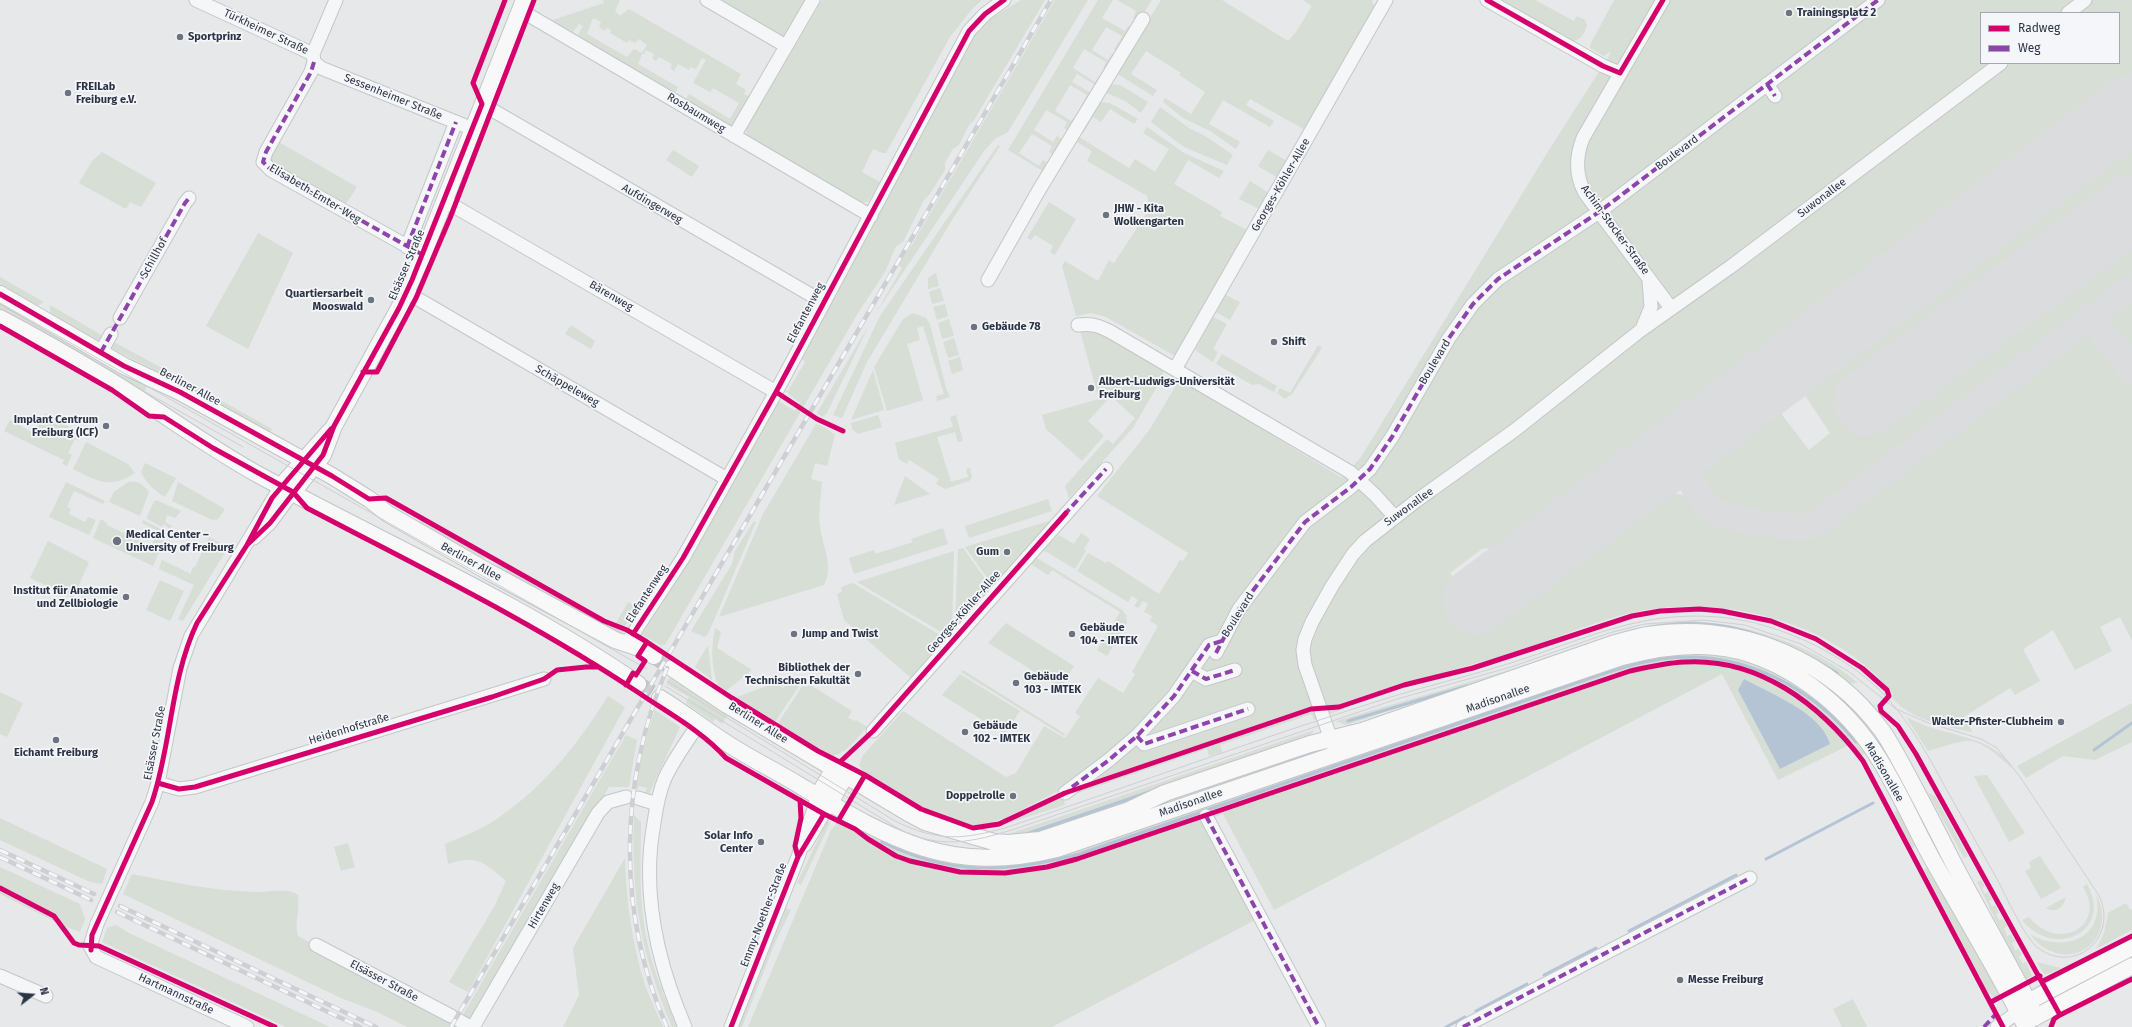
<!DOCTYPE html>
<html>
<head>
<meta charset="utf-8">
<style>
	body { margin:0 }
	#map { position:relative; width:2132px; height:1027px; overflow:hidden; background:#e6e8ea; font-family:"Fira Sans",sans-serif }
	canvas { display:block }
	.legend { position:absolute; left:1980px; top:12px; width:140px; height:52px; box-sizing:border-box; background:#f4f6f9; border:1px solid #a4a8b1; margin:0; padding:5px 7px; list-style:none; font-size:12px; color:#2b3445 }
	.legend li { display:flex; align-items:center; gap:8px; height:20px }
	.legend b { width:20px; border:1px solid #a4a8b1 }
	.north { position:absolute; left:12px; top:975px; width:40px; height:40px; -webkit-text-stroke:3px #f4f6f9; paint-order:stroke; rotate:73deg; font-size:11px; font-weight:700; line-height:16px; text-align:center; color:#2b3445 }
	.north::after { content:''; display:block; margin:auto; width:14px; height:18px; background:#2b3445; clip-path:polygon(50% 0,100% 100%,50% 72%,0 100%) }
</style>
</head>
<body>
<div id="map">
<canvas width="2132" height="1027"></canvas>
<ul class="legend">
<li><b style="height:5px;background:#d6006c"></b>Radweg</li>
<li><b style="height:5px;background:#8e44ad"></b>Weg</li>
</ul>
<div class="north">N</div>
</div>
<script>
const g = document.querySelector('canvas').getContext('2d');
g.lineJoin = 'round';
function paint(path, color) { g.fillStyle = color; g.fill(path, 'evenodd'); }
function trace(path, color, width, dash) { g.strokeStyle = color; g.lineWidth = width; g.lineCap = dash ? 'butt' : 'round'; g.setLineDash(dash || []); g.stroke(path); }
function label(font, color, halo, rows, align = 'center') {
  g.font = font + ' "Fira Sans",sans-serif'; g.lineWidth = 3.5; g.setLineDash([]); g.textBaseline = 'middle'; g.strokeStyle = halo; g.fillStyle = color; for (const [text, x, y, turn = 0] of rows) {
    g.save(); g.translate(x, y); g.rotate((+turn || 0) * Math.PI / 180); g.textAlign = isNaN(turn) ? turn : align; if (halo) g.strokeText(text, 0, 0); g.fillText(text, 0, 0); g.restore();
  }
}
paint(new Path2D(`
	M603,0H620L615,11L620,16L629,9L741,74L736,84L746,90L744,94L748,96L752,90L755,92L733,128L685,100L689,94L730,119L739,103L713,88L710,92L693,83L706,60L702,58L696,69L690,67L689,70L678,64L674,71L670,68L672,64L659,57L656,61L652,58L654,54L646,50L644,54H642L638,64L678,87L674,95L582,41L583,38L578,35L583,26L579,24L573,32L550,21L604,3ZM593,18L601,22L599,27L605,31L607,28L611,30L610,33L627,43L629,40L635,43L639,39L647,45L642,53L634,49L627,57L587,34Z
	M716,0H808L785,36L782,37Z
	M822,0H982L972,9L950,37L886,153H882L873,149L862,172L880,182L868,202H861L747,136L746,129Z
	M1021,0H1045L974,120L969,125L959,145L952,150L945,163V170L930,194L924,200L903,242L896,246L885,272L858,313L665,645H661L642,635L680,576L778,401L795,411L800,403L783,389L788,391L805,362L800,358L966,45L985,22Z
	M1055,0H1088L1008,132L995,139L984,151L876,313L902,268L898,265L913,243Z
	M1098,0H1113L1102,18L1125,31L1128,26L1134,29L1119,54L1114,50L1122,36L1106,27L1092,50L1108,60L1112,54L1116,57L1107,71L1103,68L1106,62L1084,49L1073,68L1095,82L1099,76L1103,78L1097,86L1077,74L1072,82L1093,94L1084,108L1081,106L1087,95L1070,85L1055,111L1071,121L1073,118L1076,121L1070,132L1064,128L1067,122L1046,110L1034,130L1053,142L1057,136L1065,141L1056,157L1049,152L1052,146L1032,134L1019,153L1039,166L1043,160L1051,165L1046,173L1008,150Z
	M1117,0H1152L1138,22L1133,18L1136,11Z
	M1161,0H1222L1288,41L1296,32L1312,6L1303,0H1373L1372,2L1375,7L1305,130L1250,99L1246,105L1274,121L1270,127L1223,100L1209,124L1240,142L1236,149L1210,131L1183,118L1163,102L1165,98L1191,114L1205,92L1179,75L1181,73L1146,51L1131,74L1157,90L1153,96L1116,73Z
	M1497,0H1535L1574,21L1577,16L1585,20L1587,25C1584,35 1580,42 1569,41Z
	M1614,0H2132V80L1513,545L1482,549L1450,573L1488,622L1657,495C1675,491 1686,493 1701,506C1705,509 1708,513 1712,516C1726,525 1805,533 1821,528L2090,326L2096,327L2098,330L2132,374V641L2120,617L2100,627L2112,651L2075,670L2053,630L2023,649L2040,681L2015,695L2010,688L1965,716L1972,732C1945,727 1910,719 1892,698L1893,694C1832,618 1713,591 1622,615C1582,626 1544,643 1504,655C1450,672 1395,684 1342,703L1344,709L1314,720L1312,714L1220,745L1222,752L1209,756L1207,749L1063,798L1065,805L1008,823L1035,809L1062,798L1060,790L1003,819L982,825H971L921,806L863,771L859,765L863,755L903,711L1006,777L1016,773L1044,726L1065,738L1080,716L1075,713L1098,678L1123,693L1135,674L1132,672L1158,626L1150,621L1152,616L1144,612L1148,604L1143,601L1138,608L1134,606L1138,600L1132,596L1128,602L1077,571L1088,553L1106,563L1108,561L1159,594L1180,560L1183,561L1188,553L1097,496L1150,429L1178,382L1184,381L1190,385L1342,478L1361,457L1549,150L1609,56L1611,51L1604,56L1590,48V45ZM1981,13H2119V63H1981Z
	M1109,84L1120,85L1148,102L1141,113L1127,102L1105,92Z
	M1098,102L1110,103L1138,119L1134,124L1110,109L1101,122L1093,117L1083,133L1080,131Z
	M1160,107L1189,128L1207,137L1233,155L1227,165L1184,147L1151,122Z
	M1147,127L1184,153L1224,171L1219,178L1188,160L1174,184L1222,212L1220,216L1247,230L1175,356L1106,317L1091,313L1076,316L1062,266L1065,261L1098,281L1109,260L1114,263L1150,208L1147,196L1087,161L1092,151L1077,142L1079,137L1129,168L1135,159L1155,172L1169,149L1143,133Z
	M2132,137V280L1812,520C1797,521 1781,517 1766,515C1730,511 1691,510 1705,460L1776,407L1809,450L1830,433L1800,388Z
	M277,141L357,187L344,207L270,162L269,154Z
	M998,145L1000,146L952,220L867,362L842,418L833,415L880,316Z
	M673,150L699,166L692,177L666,160Z
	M1268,150L1287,161L1278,178L1258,166Z
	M102,152L156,183L141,207L130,202L126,209L79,183L92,161Z
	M1250,181L1269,193L1259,209L1239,199Z
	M1049,202L1076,219L1055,255L1050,252L1053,246L1035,235L1031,240L1027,238Z
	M258,233L293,253L248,349L206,326Z
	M936,273L939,286L928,289V278Z
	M0,277L44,302L37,306L0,285Z
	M940,288L944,301L932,304L929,292Z
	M2132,294V363L2102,321L2103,316Z
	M1226,295L1240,302L1230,320L1216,312Z
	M0,300L148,384L144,394L0,311Z
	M945,304L948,316L937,320L933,307Z
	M50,305L105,337L98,341L50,313Z
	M913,313L926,318L930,324L946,388L950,397L937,401L936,396L944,394L923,326L917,328L920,340L907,344L923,400L887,411L874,367L903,319Z
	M1213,317L1227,324L1213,349L1218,352L1213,362L1195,350Z
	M949,319L954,336L942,339L938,323Z
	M571,325L595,341L591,349L565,334Z
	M869,325L827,413L823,417L817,413Z
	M1095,329L1163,370V376L1133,428L1069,498L1065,486L1107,439L1113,444L1135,418L1111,396L1088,421L1104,436L1082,461L1046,429L1042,415L1099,399L1080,331Z
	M954,338L959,355L948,358L943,342Z
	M112,341L177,376L175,380L112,349Z
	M1318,345L1322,348L1292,394L1285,399L1277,393L1280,388L1290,393Z
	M1222,354L1277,386L1274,392L1259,384L1252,385L1216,364Z
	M960,357L963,370L952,374L948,361Z
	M873,370L884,410L851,420Z
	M192,384L272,429L270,433L190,388Z
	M45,413L79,433V441L75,439L68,453L72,455L67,466L62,464L64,460L4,431L10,420L33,433Z
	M878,415L882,427L858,434L852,429L851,423Z
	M956,415L963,441L958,442L955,432L937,437L951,482L968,477L966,469L970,468L972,477L969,481L945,489L936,484L939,479L909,460L907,464L899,459L895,443L953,427L950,417Z
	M816,424L826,428L835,435L827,466L815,463L811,479L822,482C821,497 818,511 820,526C822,545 834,567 824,585L719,617L763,514Z
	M86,442L128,464L135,473C109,490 98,481 73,469Z
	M145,463L176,478L165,497C156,492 145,482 141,472Z
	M905,476L930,494L894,505Z
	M66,482L105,501L103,504L74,491L67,507L71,509L69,514L85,522L88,517L96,520L89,535L49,517Z
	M128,482C138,481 143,484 149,492L140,516L109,502L114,492Z
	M178,482L225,509L218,519L214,520L210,519L172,501Z
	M1048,499L1052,511L969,538L965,526Z
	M156,500L181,511L175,518L167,515L165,522L172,526L170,529L164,524L162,527L146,518L154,502Z
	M101,519L107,523V525L151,546L158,531L142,523L143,520L161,529L160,531L165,534L167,531L168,532L153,566L93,538Z
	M420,520L486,557L481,558L423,528Z
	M1052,520L993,586L965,547Z
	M754,521L756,522L708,634L705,637L691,631L732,564L735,551Z
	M943,528L948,544L854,574L849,558L874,550L875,554L913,542L911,539Z
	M1081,533L1090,539L1084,549L1086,551L1075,569L1043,550L1059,535L1074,544Z
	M209,537L221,543L227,549L183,621L178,619L194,585L159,569L162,560L191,574V572L193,567H195Z
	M48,541L89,562L73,598L30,578Z
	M963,548L991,587L955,626L958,549Z
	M954,551L952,629L946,635L857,582Z
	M1037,558L1122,610L1126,615L1127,623L1107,656L1097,650L1120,612L1052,570L1048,575L1031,564Z
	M496,563L566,603L624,632L618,634L500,571Z
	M160,580L184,591L170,621L146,610Z
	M853,583L945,638L911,678L844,620L837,594L842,592L841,587Z
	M628,602L635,606L638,610L624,627L616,623Z
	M1691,621C1747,624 1815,645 1858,683L1845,684L1758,636L1462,692L1409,704L1350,724L1345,725L1336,721L1513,669L1633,629L1661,623Z
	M1006,623L1074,666L1061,688L988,643Z
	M715,628L721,632L717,648L752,670L726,691L718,685C711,667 711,647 715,628Z
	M708,645L712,680L695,667Z
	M1698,652L1732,657L1760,666L1785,678L1825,704L1869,752L1862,755L1853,743L1778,780L1722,674L1274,910L1223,814L1205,820L1257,919L1052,1027H748L831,830L843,817L975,864L1644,657Z
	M963,670L1065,734L1064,736L961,672Z
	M960,674L1020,711L1005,734L942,695Z
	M671,675L722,708L720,711L727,716L722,724L715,719L713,722L686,703L689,697L666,684Z
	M794,677L801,683L775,722L737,697L775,683L783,688Z
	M809,684L852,711L848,718L855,721L856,720L867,727C857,738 847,753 832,756L778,723L803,685L807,687Z
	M0,692L23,703L7,737L0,734Z
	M608,696L625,707L468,992L449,982L494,907L506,881C484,862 477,854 448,864L445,844C459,838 475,832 489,824C540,792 577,746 608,696Z
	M2132,703V742L2095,760L2063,756L2026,778L2017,766Z
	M655,710L680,727L649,794L645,793L647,788L639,786L637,790C636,764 647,735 655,710Z
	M1906,717C1915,721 1925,726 1935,729C1964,738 1996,740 2013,769C2001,759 1982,739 1964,741C1952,743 1939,748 1928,751Z
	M1314,730L1309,738L1055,830L1000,837Z
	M626,735L637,740L629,787H609L472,1018H461Z
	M1987,775L2025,833L2009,842L1974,776Z
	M1928,793L1935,796L1968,856L1964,858Z
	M1899,808L1915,847L1912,848L1896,817L1895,812Z
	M634,815L641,822C641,853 639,886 643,917C647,955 662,991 677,1027H672C640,952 631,896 634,815Z
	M0,818L107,869L102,884L90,882L0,840Z
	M827,821L830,823L801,885L797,883Z
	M348,843L355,867L341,871L334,847Z
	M2040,856L2061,888L2041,899L2025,871L2031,868L2029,862Z
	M625,858C626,900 632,944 645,985C650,999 657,1013 663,1027H563L579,995L573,948Z
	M0,867L80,904L85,919L80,932L64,926L0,894Z
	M1927,868L1933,879L1946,892L1999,994L1996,997H1993L1987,991L1924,870Z
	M132,874C173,882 217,892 260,892C273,892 287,888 298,895C300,910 294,923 298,936L465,1027H407L375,1011L341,998L123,894Z
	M1981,880L1985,886L1982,888L1985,894L1988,892L1992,899L1989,901L1992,907L1995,905L1999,913L1996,914L1999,920L2003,919L2007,926L2004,928L2007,936L2011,934L2015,941L2012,943L2015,950L2019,949L2022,954L2019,957L2023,964L2026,962L2032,976L2025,980C2007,948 1994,915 1977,882Z
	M2087,884C2114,932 2054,960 2022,920L2029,917C2058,953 2108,926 2083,887Z
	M2096,895C2117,932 2081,971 2043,947C2038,944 2034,939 2030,934C2063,954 2106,938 2096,895Z
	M2066,897C2064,907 2056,914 2046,908Z
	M2126,903L2130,910L2132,909V930L2096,949L2104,933L2108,913Z
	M786,908L791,910L775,943L742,1027H737L771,940Z
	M116,925L129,933L330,1027H286L102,942L107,928Z
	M2037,962L2061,968L2048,974H2044Z
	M1853,999L1867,1027H1842L1833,1009Z`), '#d6ded6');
paint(new Path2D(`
	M1744,679C1768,692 1807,708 1823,730C1826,734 1828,739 1830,744L1780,769L1738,690Z`), '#b4c4d5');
trace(new Path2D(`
	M1654,627C1695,619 1741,625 1779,643
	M1815,660L1837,673
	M1348,721L1467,686
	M2094,750L2132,723
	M1029,833L1152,791
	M882,842C950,876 1007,873 1079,854L1576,683C1607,673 1637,661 1670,658C1742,650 1811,687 1856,742
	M1766,859L1873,803
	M1629,931L1736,875
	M1544,975L1596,948
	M1476,1011L1527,984
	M1446,1027L1465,1017`), '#b4c4d5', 3);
trace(new Path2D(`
	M2092,318L2132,371
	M1692,439C1683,451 1685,463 1690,476C1695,491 1703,504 1716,512C1726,518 1791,528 1803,527C1807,527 1811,525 1815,524L2132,287`), '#dadcde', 27);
trace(new Path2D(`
	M1867,402L2132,208
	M1476,601L2132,108`), '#dadcde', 68);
trace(new Path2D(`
	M654,656L672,668
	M638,684L660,698`), '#c1c4c9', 16, [16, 8]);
const minor = new Path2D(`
	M196,0L313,54
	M336,0L313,54L314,62L311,72L266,152L263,162L271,170L423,255
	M707,0L786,46
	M1487,0L1603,66L1620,73
	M1663,0L1583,138C1576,156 1575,175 1585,193L1671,308
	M520,10L871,216
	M2068,13L2085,0
	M314,62L321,68L473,129
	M1767,84L1775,96
	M482,104L823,302
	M734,136L813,0
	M445,201L776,392
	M407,247L456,122
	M988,280L1039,190L1143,19
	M406,292L727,479
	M120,318L185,203L189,198
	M1078,325C1092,323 1099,326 1111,332L1350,472L1375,495L1395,517
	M1642,329L1651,307L1649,281
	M101,352L111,334
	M1175,369L1386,0
	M254,538L270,523L293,492
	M627,643L683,558L776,392L969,31L985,14L1004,0
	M1216,653L1239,609L1305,522L1351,487L1370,469L1392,437L1449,338L1473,304L1498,279L1599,212L1878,0
	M1192,671L1206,679L1235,670
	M873,731L1106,469
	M1137,736L1144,744L1248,709
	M1336,754L1305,665L1303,650L1305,639L1312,622L1332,586L1353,554L1365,541L1416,501L1515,430L1641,330L1733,265L2001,63
	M158,783L179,789L195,787L544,679
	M1065,793L1109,760L1138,735L1174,696L1209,645L1222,641
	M638,798L657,804
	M1206,816L1319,1027
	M805,845L830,803
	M115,884L152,802L158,783L180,668L191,636L281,486
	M97,924L90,946L96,957L247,1027
	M316,945L451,1016
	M0,976L46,996
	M460,1021L470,1027
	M473,1027L598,813L608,802L626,797
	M685,1027C657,962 641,893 654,823C656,808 659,792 665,778C674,759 686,742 699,724
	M731,1027L798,857L818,796
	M1463,1027L1750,878
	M1997,1027L2018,1012`);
const major = new Path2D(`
	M0,294L124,366L180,392L332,476L369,499L388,514L487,571L615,640L642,649L654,656
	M0,318C36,337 71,357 106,378C158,409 206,446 259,475C385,544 519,602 638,684
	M281,486L330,431
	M293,492L323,455L334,426L399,308L423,255L524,0
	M672,668L727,705L908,813L925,822L994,842L1008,843L1040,840L1129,810L1165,793L1310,744L1362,731L1615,643C1628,640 1642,635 1655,634C1743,623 1831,660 1883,732C1891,744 1898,757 1905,770C1923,803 1940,837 1957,870C1983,919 2011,967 2036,1017
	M660,698C683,712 703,728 725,742C751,759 778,772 804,788C892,840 950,875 1057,849L1622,657C1648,650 1674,645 1702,646C1771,647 1837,696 1874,751C1896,784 1912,822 1931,857C1962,912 1995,966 2024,1023L2132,966
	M818,796L833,770
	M830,803L845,776
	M2021,1009L2028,1002L2048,991L2132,947`);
trace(minor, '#c4c6c8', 15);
trace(major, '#c2c5c8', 18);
trace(minor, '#f5f6f7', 13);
trace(major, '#f8f8f8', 16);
trace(new Path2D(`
	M0,303L647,669
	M133,385L243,447
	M665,686L899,829C941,850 972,842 1015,829L1397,699L1511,667L1609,633L1645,624L1703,620L1745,625L1801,644L1848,671L1896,709L1926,722L1981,739L1997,748L2018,774L2098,894C2120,935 2077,976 2038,948C2025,938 2006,896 1997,879C1979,848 1962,816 1944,785C1928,755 1911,725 1889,700C1859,666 1812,640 1769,627C1735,616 1698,614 1663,618C1607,625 1555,650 1501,666C1465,677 1427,686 1391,697C1262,737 1136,784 1008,827C963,840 938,842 895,821L667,681`), '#cecfd2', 1);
const rail = new Path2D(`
	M667,668C619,783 616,912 667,1027
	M0,850L94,894
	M0,857L91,900
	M120,906L376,1027
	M117,912L360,1027
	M451,1027L1051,0`);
trace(rail, '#cecfd2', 4.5);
trace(rail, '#f4f6f9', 3, [9]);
const minorBridge = new Path2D(`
	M97,924L115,884`);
trace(minorBridge, '#c4c6c8', 15, []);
trace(minorBridge, '#f5f6f7', 13);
trace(new Path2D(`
	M314,62L311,72L266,152L263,162L271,170L423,255
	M1767,84L1775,96
	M407,247L456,122
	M101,352L185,203L189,198
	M1064,515L1106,469
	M1216,653L1239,609L1305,522L1351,487L1370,469L1392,437L1449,338L1473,304L1498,279L1599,212L1878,0
	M1192,671L1206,679L1235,670
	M1137,736L1144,744L1248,709
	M1072,787L1109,760L1138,735L1174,696L1209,645L1222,641
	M1206,816L1319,1027
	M1463,1027L1750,878
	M1984,1027L1996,1014`), '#8e44ad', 4, [8, 4]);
trace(new Path2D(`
	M1487,0L1603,66L1620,73L1663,0
	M0,294L124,366L180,392L332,476L369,499L386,498L604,621L627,630L647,642L732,698L818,751L865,775L921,809L973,828L999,824L1065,793L1311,709L1339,707L1404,685L1473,668L1632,616L1660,611L1699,609L1722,611L1771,621L1816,639L1862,668L1887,690L1889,696L1880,706L1881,711L1898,726L1916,754L2060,1015
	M0,326L112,390L149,416L164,417L213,448L293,492L307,508C419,567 533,622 639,693C668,713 702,731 726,758L824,814L855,829L868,839L896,856L910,861L960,872L1005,873L1047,867L1077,859L1630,671C1648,667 1665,663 1684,662C1758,657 1820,704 1863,761L2003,1027
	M363,372H377L416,298L450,218L534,0
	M776,392L817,419L843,431
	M247,545L270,523L323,455L334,426L399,308L412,280L482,104L473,83L505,0
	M633,634L683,558L776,392L969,31L985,14L1004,0
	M626,685L633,673L636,675L645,661L638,656L647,642
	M840,762L873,731L1066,513
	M158,783L179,789L195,787L492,697L544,679L557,670L586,667H598
	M838,821L865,775
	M798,857L795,846L801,818L800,800
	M0,888L54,916L74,943L79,945L99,946L275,1027
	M91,950L92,935L152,802C172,743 170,680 197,623L247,545L272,498L331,429
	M2043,981L2132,936
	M1991,1002L2040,976
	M731,1027L798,857L824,814
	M2051,1027L2054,1019L2060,1015L2132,979`), '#d6006c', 5);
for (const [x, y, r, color] of [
	[1789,13,4,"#6c737f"],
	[180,37,4,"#6c737f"],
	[68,93,4,"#6c737f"],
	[1106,215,4,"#6c737f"],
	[371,300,4,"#6c737f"],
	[974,327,4,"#6c737f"],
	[1274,342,4,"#6c737f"],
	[1091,388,4,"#6c737f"],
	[106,426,4,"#6c737f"],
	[117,541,5,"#6c737f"],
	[1007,552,4,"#6c737f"],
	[126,597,4,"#6c737f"],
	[794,634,4,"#6c737f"],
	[1072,634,4,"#6c737f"],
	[858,674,4,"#6c737f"],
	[1016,683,4,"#6c737f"],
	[2061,722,4,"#6c737f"],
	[965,732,4,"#6c737f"],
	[56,740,4,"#6c737f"],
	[1013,796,4,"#6c737f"],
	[761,842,4,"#6c737f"],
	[1680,980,4,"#6c737f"]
]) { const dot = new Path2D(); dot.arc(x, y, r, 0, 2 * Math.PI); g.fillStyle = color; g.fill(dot); trace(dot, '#f4f6f9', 1.5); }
label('bold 11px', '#2b3445', '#f4f6f9', [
	["Trainingsplatz 2",1797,13],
	["Sportprinz",188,37],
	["FREILab",76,87],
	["Freiburg e.V.",76,100],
	["JHW - Kita",1114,209],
	["Wolkengarten",1114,222],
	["Quartiersarbeit",363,294,"right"],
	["Mooswald",363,307,"right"],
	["Gebäude 78",982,327],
	["Shift",1282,342],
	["Albert-Ludwigs-Universität",1099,382],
	["Freiburg",1099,395],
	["Implant Centrum",98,420,"right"],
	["Freiburg (ICF)",98,433,"right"],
	["Medical Center –",126,535],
	["University of Freiburg",126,548],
	["Gum",999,552,"right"],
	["Institut für Anatomie",118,591,"right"],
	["und Zellbiologie",118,604,"right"],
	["Gebäude",1080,628],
	["104 - IMTEK",1080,641],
	["Jump and Twist",802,634],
	["Bibliothek der",850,668,"right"],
	["Technischen Fakultät",850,681,"right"],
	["Gebäude",1024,677],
	["103 - IMTEK",1024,690],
	["Walter-Pfister-Clubheim",2053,722,"right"],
	["Gebäude",973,726],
	["102 - IMTEK",973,739],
	["Eichamt Freiburg",56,753,"center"],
	["Doppelrolle",1005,796,"right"],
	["Solar Info",753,836,"right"],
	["Center",753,849,"right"],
	["Messe Freiburg",1688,980]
], 'left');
label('11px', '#2b3445', '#f4f6f9', [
	["Türkheimer Straße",266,32,25],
	["Sessenheimer Straße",393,97,22],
	["Rosbaumweg",696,113,31],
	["Boulevard",1677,153,-37],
	["Georges-Köhler-Allee",1281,185,-60],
	["Elisabeth-Emter-Weg",315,194,31],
	["Suwonallee",1822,198,-37],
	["Aufdingerweg",652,204,30],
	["Achim-Stocker-Straße",1615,230,54],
	["Schillhof",154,258,-61],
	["Elsässer Straße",407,265,-67],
	["Bärenweg",611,296,30],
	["Elefantenweg",806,313,-62],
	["Boulevard",1435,362,-59],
	["Schäppeleweg",567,386,30],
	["Berliner Allee",190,387,28],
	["Suwonallee",1409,507,-36],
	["Berliner Allee",471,562,29],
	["Elefantenweg",647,594,-57],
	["Georges-Köhler-Allee",964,612,-49],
	["Boulevard",1238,615,-58],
	["Madisonallee",1498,699,-19],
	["Berliner Allee",758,723,32],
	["Heidenhofstraße",349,729,-17],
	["Elsässer Straße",155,743,-79],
	["Madisonallee",1884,772,60],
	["Madisonallee",1191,803,-19],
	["Hirtenweg",544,906,-60],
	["Emmy-Noether-Straße",764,915,-69],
	["Elsässer Straße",384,981,28],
	["Hartmannstraße",176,994,25]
]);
</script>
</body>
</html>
